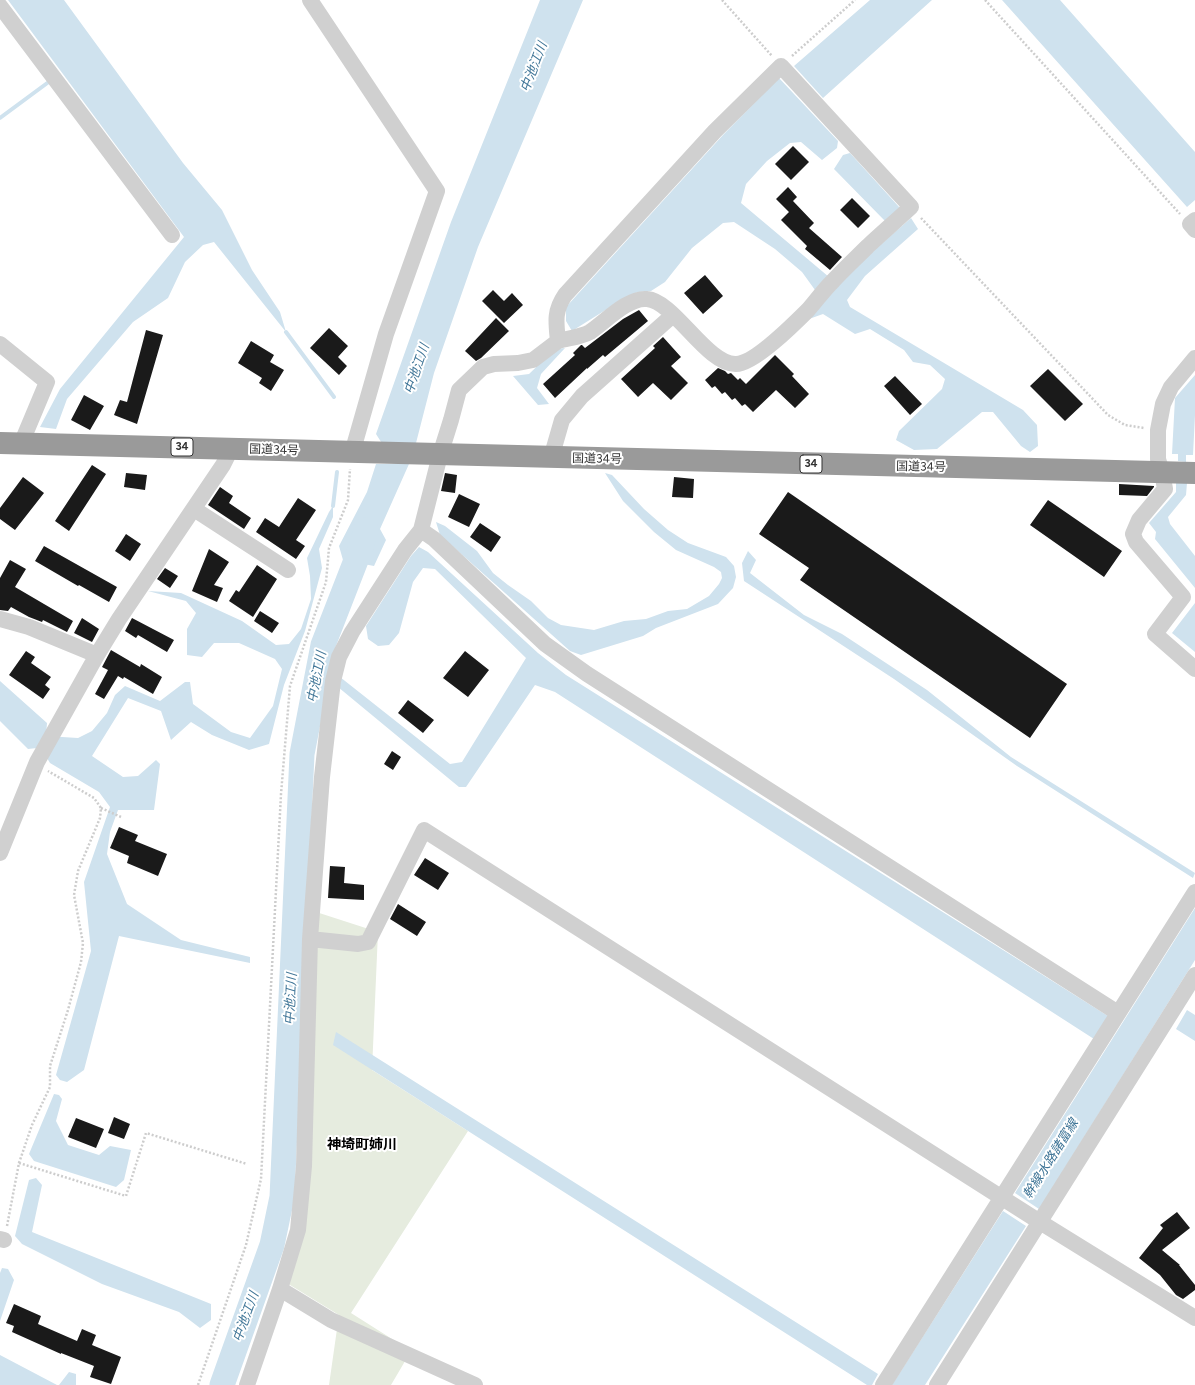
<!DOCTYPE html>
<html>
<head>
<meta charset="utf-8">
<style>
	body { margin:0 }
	canvas { display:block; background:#fff }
</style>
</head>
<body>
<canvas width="1195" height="1385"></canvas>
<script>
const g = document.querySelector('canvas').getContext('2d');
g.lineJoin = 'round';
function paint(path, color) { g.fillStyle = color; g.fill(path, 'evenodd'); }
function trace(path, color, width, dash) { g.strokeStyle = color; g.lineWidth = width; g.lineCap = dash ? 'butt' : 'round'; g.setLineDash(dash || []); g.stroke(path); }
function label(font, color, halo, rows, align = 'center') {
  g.font = font + ' Figtree,"Noto Sans JP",sans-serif'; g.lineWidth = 4; g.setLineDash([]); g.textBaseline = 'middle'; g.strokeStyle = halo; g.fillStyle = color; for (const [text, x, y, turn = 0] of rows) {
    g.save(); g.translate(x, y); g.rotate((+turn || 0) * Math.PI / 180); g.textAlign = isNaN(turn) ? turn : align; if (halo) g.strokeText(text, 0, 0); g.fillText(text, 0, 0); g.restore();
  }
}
paint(new Path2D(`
	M310,910L378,932L372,1070L468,1131L351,1313L411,1351L391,1385H329L339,1315L277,1277L294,1225Z`), '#e6ecdf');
paint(new Path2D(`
	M8,0H64L183,163L222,210L252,270L280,312L286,332L214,242L203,245L185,262L168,298L133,322L67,399L56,429L40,427L60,389L184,237Z
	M540,0H583L478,247L434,373L416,443L383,445L376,434L451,222Z
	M870,0H932L823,98L794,66Z
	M1002,0H1060L1195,152V200L1187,207Z
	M779,78L838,141L837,148L822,160L801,142L790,143L767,161L746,184L741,203L829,277L815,290L802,272L775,249L734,222L723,223L692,248L665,282L651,291L638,292L628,296L572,331L566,321V307L723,135Z
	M850,153L900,208L885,221L834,169L843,155Z
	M911,218L918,229L865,276L847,300L850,307L1023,410L1037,425L1038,446L1030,452L1021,446L993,412H982L937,449L914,450L896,440L899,431L942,389L945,379L930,365L913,362L904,350L870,329L855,334L823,314L809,319L854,268Z
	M565,348L541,374L537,388L549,404L538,405L513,376L529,374L555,349Z
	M1195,375V415L1193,455H1186V462L1178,461V454H1172L1175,398Z
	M376,464H409L380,529L386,540L374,566L343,560L339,546L367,492Z
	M605,473L612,475L644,509L668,530L688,543L726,557L734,566L736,577L733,588L718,604L656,628L643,636L581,655L570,651L440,535L436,522L445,526L477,551L493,573L508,585L531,601L548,618L561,625L594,630L624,621L646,619L668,611L687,609L709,596L719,584L722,578L721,572L714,567L676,550L654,532L623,501Z
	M1176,483H1187L1186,495L1168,517L1170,524L1195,556V588L1155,539L1156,532L1149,523L1176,492Z
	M333,506V517L319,549L322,568L305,631L284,685L269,744L249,750L212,735L191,722L171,740L161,711L128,698L92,756L123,777L138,776L156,760L160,764L154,810H118L110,832L107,854L127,904L181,940L250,957V963L119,936L84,1070L67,1082L60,1080L56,1075L91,951L84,882L110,807L99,792L50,763L44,753L37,748L28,749L0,721V681L47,723L46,736L78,738L92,731L107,713L115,695L125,686L160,701L185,682H190L193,704L231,732L250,738L273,706L282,669L275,659L239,643H214L202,657L187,655V629L196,613L186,601L148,591L181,593L242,621L276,645L289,644L301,629L311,599L310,576L307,558L329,512Z
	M419,547L428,552L538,653L566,675L1108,1016L1094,1039L555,692L535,685L466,787H459L338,687L340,677L450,764L462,762L526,658L435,569L423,568L413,582L399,633L389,645L378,646L368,639L366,626L411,556Z
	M748,551L756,560L750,573L804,615L842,634L927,690L1011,757L1195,873L1193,878L1017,766L894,679L744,581L742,563Z
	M1195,603V652L1172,633Z
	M1195,908V960L1039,1209L1015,1193Z
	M1187,1010L1195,1015V1041L1176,1029Z
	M336,1032L878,1374L872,1385H867L333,1045Z
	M54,1094L59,1095L62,1099L56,1121L68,1145L99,1155L110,1146L131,1150L124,1180L116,1187L34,1161L29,1154Z
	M36,1178L42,1185L32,1232L211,1304V1320L200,1328L179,1312L102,1284L22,1244L15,1236L29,1180Z
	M1003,1211L1026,1226L925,1385H892Z
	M2,1268L8,1269L14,1280L0,1321V1273Z
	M0,1355L57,1385H0Z
	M69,1372L76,1374V1385H59Z`), '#cfe2ee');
trace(new Path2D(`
	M0,118L50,81
	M286,332L334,397
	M333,506L337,472`), '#cfe2ee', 4);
trace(new Path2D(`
	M222,1385L272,1245L282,1197L302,754L323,645L360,550L366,530`), '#cfe2ee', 25);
paint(new Path2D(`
	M793,146L809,162L791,180L775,164Z
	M788,187L797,197L793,201L814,223L809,228L842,257L830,270L805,249L807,246L781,220L789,212L776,199Z
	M852,198L870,216L858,228L840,210Z
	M705,275L723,296L703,314L684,293Z
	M493,290L504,301L512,293L523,305L504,323L482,301Z
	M639,310L648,321L605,357L603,355L587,369V368L555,398L543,384L575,355L573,353L581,345H582L585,348L623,319Z
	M496,318L509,331L481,358L476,361L465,351Z
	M329,328L348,346L338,357L347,366L339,375L310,348Z
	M146,330L163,335L137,424L114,415L120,400L127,402Z
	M663,337L681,357L671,366L688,383L671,400L653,383L638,397L621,379L655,348L653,346Z
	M251,341L274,355L270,362L284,370L271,391L259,383L262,378L238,363Z
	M775,355L794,374L792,376L809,394L795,408L776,390L753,412L745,404L742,406L735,398L732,400L725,392L722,394L715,386L712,388L705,380L718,368L725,371L728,374L731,373L738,380L740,378L746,384Z
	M1048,369L1083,404L1065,421L1030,386Z
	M895,376L922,404L910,415L884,386Z
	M84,395L104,406L90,430L71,420Z
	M92,465L106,474L69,531L55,521Z
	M126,473L147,475L145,490L124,487Z
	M445,473L457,475L455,493L441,491Z
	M23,477L44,493L15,530L0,519V508Z
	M674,477L694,479L693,498L672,497Z
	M1119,484L1154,486V487L1147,496L1119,495Z
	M220,487L233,496L229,503L251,518L244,529L208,505Z
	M788,492L1067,684L1030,738L800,580L809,568L759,534Z
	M459,494L480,504L469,527L448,517Z
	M298,498L316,510L296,540L305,546L296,559L256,532L265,518L279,527Z
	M1048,500L1122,551L1104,577L1030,525Z
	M480,523L501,537L491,552L470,537Z
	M126,534L141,544L130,561L115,551Z
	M44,546L117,587L109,602L79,585L78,586L35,561Z
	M209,549L229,562L214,585L223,588L217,602L192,591Z
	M10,560L26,569L15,587L73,621L67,632L43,620L42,622L29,617L11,607L8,611L0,610V578Z
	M257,565L277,579L253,617L229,601L236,590L239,592Z
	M165,568L178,576L170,588L157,579Z
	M260,611L279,623L272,633L254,621Z
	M82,618L99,629L92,642L74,633Z
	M132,618L174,640L167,652L138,635L136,638L125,631Z
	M111,650L140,667L141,664L162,677L153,694L124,677L123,679L118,676L104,699L95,694L108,670L102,667Z
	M26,651L35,657L31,663L51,677L45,685L50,689L43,699L9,675Z
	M465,651L489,670L468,697L443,678Z
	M408,700L434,720L423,733L398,713Z
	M392,751L401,757L393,770L384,764Z
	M119,827L138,835L135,841L167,854L158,876L127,863L129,856L110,848Z
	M425,858L449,873L438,890L414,875Z
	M330,866L345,867L344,883L364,885V900L328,898Z
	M398,904L426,922L417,936L390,919Z
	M114,1117L130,1124L124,1139L108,1133Z
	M76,1118L104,1129L96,1148L68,1137Z
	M1177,1212L1190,1228L1162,1250L1180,1265H1179L1195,1285V1290L1183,1299L1176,1295L1160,1275L1139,1258L1163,1228L1160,1225Z
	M14,1304L41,1316L38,1324L77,1341L82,1329L96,1335L92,1345L121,1357L111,1384L90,1377L94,1366L61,1353V1354L12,1332L14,1326L6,1323Z`), '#1a1a1a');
trace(new Path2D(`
	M722,0L772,56
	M985,0L1180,214
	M792,56L855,0
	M921,218L1108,415L1125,425L1144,428
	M101,808L121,817
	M19,1163L126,1196L146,1133L247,1164
	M7,1226L19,1163L32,1125L50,1087V1066L68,1010L81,962L83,943L74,895L78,871L100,818L101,808L94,798L48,771
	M198,1385L246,1245L261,1179L281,794L290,686L326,582L329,548L348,500L350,469`), '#cdcdcd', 2.5, [2, 2]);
trace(new Path2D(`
	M310,0L437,191L386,334L352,453
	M0,6L172,235
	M781,66L911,207C897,220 882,233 868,246C856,258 843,270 832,282C823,291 816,301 808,310C795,323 754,364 736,364C707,365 674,301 647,299C628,297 605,322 590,332C581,337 569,338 558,341C556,322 554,311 565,295L715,131Z
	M1195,220L1190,224L1195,230
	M0,344L47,382L21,444
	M1195,358L1171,387L1163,404L1158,430V459L1162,472L1165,489L1139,520L1133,534L1136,542L1183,597L1155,634L1195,669
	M551,458L562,420L582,396L673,315
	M194,509L288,570
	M421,530L434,539L545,644L587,674L1118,1013
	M0,619L29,627L97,655
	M0,853L37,762L97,655L119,619L223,465L231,449
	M310,939L358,944L368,942L424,830L1040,1222L1195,1318
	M0,1239L4,1240
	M280,1289L331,1320L475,1385
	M247,1385L280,1289L298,1230L304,1166L310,939L322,777L333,681L339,657L352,632L405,550L421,530L440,455L451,420L459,390L483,367L494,364L518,363L533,360L558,341
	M883,1385L1195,892
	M937,1385L1195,975`), '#d0d0d0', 16);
trace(new Path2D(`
	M0,443L1195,473`), '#9a9a9a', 22);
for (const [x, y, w] of [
	[182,447,22],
	[811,464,22]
]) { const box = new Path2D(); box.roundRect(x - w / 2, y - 9, w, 18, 3); g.fillStyle = '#fff'; g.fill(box); trace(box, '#333', 1); }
label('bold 11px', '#333', null, [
	["34",182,447],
	["34",811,464]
]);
label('12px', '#333', '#fff', [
	["国道34号",274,450,2],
	["国道34号",597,459,1],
	["国道34号",921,467,1]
]);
label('italic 13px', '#3f7597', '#fff', [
	["中池江川",534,67,-69],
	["中池江川",417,369,-71],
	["中池江川",317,677,-79],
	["中池江川",291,999,-87],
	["幹線水路諸富線",1051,1159,-58],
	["中池江川",246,1317,-70]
]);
label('bold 14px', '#000', '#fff', [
	["神埼町姉川",362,1145]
]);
</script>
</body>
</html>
